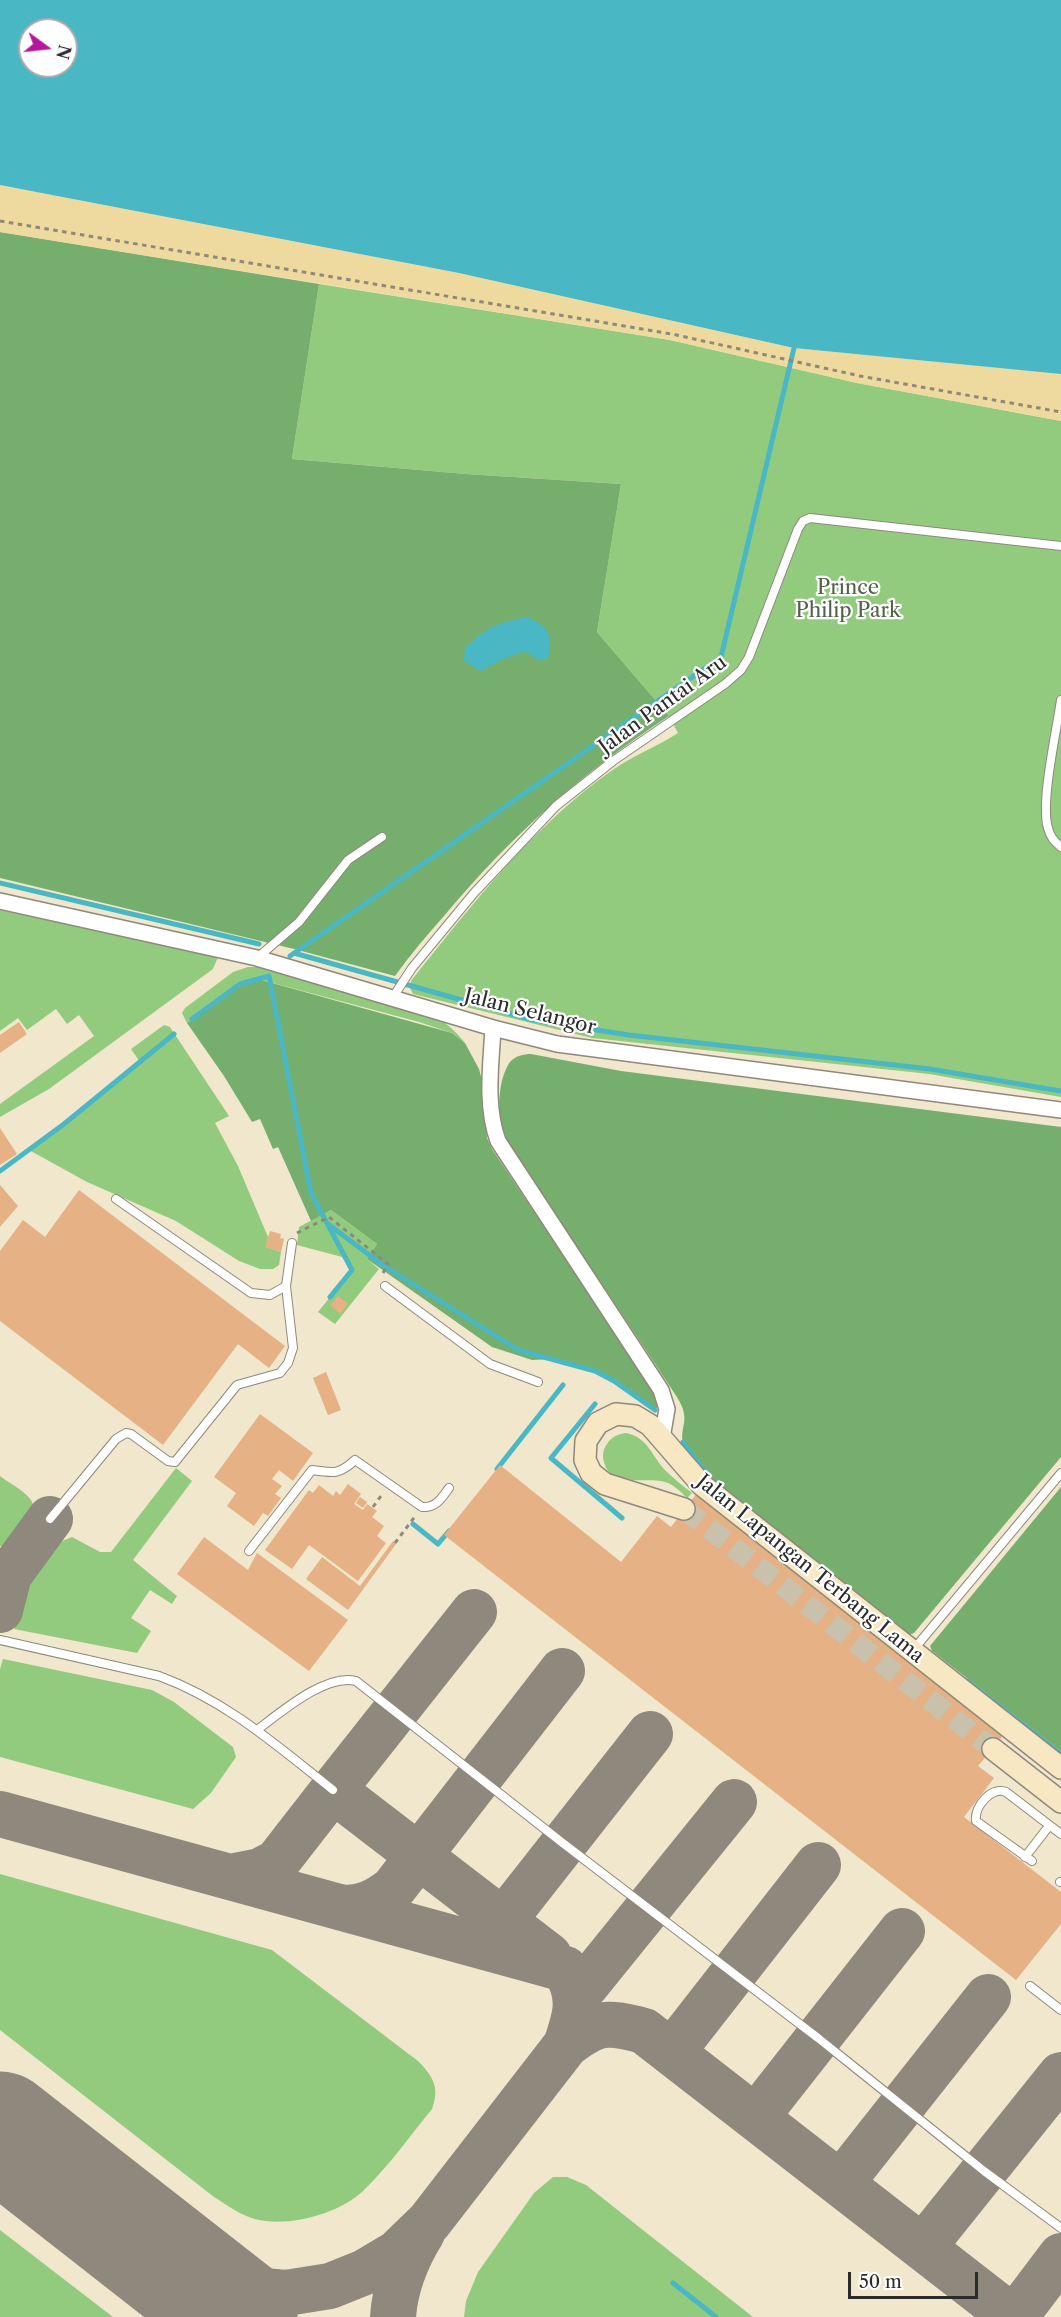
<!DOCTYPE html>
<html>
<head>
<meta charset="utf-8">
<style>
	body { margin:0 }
	#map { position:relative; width:1061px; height:2317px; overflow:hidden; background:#f0e7cc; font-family:"Libre Caslon Text",serif }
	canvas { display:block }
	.north { position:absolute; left:18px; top:18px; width:60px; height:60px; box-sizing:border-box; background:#fff; border:2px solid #aaa; border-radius:50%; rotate:105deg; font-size:16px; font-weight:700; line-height:24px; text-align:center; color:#2b2b2b }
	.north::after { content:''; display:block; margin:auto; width:21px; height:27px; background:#b5179e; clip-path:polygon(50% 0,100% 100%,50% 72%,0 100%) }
	.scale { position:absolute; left:848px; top:2272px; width:130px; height:27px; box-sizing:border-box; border:3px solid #2b2b2b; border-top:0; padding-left:8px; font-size:18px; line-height:21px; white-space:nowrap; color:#2b2b2b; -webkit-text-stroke:4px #fff; paint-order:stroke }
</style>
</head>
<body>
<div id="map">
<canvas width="1061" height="2317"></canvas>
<div class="north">N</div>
<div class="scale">50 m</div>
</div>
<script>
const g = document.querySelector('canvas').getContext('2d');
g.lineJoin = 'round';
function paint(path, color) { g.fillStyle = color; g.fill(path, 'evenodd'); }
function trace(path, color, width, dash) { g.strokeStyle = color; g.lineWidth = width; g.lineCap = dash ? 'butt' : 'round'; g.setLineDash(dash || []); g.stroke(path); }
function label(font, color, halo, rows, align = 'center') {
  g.font = font + ' "Libre Caslon Text",serif'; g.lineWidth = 4.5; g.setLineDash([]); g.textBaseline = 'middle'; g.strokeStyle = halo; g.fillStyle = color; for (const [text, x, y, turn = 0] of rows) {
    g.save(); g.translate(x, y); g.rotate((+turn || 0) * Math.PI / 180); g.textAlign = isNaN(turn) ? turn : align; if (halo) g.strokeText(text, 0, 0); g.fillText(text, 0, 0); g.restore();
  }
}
paint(new Path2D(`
	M319,284L670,340L857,383L1061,421V1097L929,1074L592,1038L413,994L410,988L411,981C471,906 533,825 614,769C634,755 658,746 678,733L669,716L597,632L621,484L466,474L292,459Z
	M0,910L218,957L213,969L49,1089L0,1117V1104L94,1036L79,1015L67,1024L56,1009L27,1030L18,1018L0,1031Z
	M248,967H257L428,1013C444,1021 454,1029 465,1043L452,1033L419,1022L258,979L240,984L187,1023L182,1013L185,1008L233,972Z
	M164,1025L170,1027L229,1116L215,1123L238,1166L268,1237L266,1247L281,1252L279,1265L273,1269H260L239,1261L176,1221L87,1182L29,1150L140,1062L131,1049Z
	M331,1210L377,1244L367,1259L379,1269L335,1324L318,1312L352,1270L346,1258L297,1245L299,1227Z
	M626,1433C648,1437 652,1457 666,1471C674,1479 683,1486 692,1493L687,1498C681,1492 673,1484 665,1482C645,1476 611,1489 604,1462C602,1456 603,1449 607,1444C611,1437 618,1434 626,1433Z
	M176,1468L192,1481L133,1560L177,1596L172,1604L150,1590L131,1618L151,1631L137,1653L14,1629C20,1593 34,1550 72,1537L100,1552H111Z
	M0,1476C9,1483 25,1491 31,1500C41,1516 23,1538 13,1548L0,1546Z
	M3,1659L152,1690L174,1702L233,1747L236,1757L211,1793L193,1809L0,1757V1669Z
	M0,1874L272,1950L418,2061C433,2076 440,2088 432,2109C410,2136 388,2167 363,2191C339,2214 287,2228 255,2219C240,2215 227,2205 214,2197L0,2030Z
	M553,2177H567L586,2185L753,2317H464L466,2301L478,2272L534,2193Z
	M0,2230L113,2317H0Z`), '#93cb7e');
paint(new Path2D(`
	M0,232L319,284L292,459L466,474L621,484L597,632L669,716C581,773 512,835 444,916C427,935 410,955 395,976L294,949L0,878Z
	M258,979L452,1033L465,1043L479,1069L484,1088L487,1138L492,1149L652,1389L659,1405L655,1410L614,1381L595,1371L554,1359L532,1360L492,1347L367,1259L377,1244L331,1210L311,1221L278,1147L273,1149L260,1119L252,1122L224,1076L187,1023L240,984Z
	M531,1054L621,1071L1061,1127V1457L914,1633L908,1635L726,1493C715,1482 686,1456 683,1442C680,1433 686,1423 684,1414C683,1405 676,1396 671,1388L509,1144C506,1136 501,1126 500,1117C498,1101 500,1076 510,1062C515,1056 524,1054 531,1054Z
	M1061,1487V1751L932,1651L930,1646Z`), '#76af6d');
paint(new Path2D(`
	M0,185L459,273L794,348L1061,374V421L857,383L670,340L0,232Z`), '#eeda9e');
paint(new Path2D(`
	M0,0H1061V374L794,348L459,273L0,185ZM30,30H66V66H30Z
	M528,617C551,629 552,634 548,659H537L525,651L501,660L481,671L464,661L465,648C489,626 495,623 528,617Z`), '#49b7c4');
trace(new Path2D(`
	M0,883L259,944
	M294,953L533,1020L629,1035L930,1069L1061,1091
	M290,956L721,657L794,348
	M192,1019L240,984L269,976L311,1193L352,1270L330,1297
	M0,1171L64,1124L174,1034
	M328,1224L384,1266L518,1350L595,1371L614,1381L655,1410
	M595,1404L551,1458L622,1518
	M683,1442L706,1474L716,1484
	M497,1469L563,1385
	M413,1524L438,1544L449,1531
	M967,1681L1061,1754
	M673,2283L716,2317`), '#49b7c4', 5);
trace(new Path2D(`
	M0,1610L9,1575L50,1519
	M474,1612L333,1790L549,1956
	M0,1814L565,1969C582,1997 576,2016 566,2045
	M230,1877L260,1871L277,1862L333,1790
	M342,1908C364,1908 376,1902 393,1889L562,1671
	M478,1936L503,1921L650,1734
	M586,1985L734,1802
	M672,2052L818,1865
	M756,2117L902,1931
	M841,2183L988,1997
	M923,2247L1061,2075
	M185,2275L241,2289L286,2293L330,2286L365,2272L397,2253L429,2222L566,2045C597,2021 606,2021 644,2031L1012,2317
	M393,2317C395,2287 406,2259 422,2233
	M1015,2317L1061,2256`), '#8e897c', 46);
trace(new Path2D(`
	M0,2130L239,2317`), '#8e897c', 117);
paint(new Path2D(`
	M19,1022L27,1034L0,1053V1035Z
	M0,1128L17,1154L0,1165Z
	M0,1185L18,1206L0,1227Z
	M79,1190L285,1346L269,1368L238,1344L163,1445L0,1321V1251L23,1220L45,1237Z
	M270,1231L281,1234L280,1238L284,1239L281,1252L265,1247Z
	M338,1296L348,1304L340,1314L330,1305Z
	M326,1372L341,1410L328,1415L313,1378Z
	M260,1414L313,1453L293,1481L279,1470L272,1479L282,1486L275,1494L281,1498L268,1516L263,1513L254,1526L227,1506L236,1493L214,1477Z
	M500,1465L621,1562L657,1516L671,1527L700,1489L1006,1732L978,1766L994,1778L964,1817L1061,1892V1924L1016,1980L444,1535Z
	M348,1484L361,1494L354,1504L363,1510L367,1504L377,1511L372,1517L384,1526L377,1536L386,1543L358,1581L309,1545L292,1569L265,1550L309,1490L313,1493L319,1485L333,1496L336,1491L340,1495Z
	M360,1497L367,1502L363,1508L356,1503Z
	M204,1537L248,1570L257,1553L348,1620L309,1671L177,1574Z
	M393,1541L396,1544L348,1610L306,1579L322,1557L360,1586Z`), '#e5b185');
trace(new Path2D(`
	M684,1509L993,1749`), '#c9c1ac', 21, [21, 10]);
const service = new Path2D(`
	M1061,700C1057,729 1040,803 1048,828C1050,837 1054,841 1061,847
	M257,958L299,922L348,860L382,837
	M393,997L412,968L474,893L556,806L613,761L725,684L741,670L749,657L798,529L803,521L810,518L1061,546
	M116,1199L251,1293L270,1295L286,1286L292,1243
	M385,1286L490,1364L538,1382
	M50,1519L116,1439L126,1433L131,1434L168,1461L175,1462L237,1385L280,1373L288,1363L293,1348L286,1286
	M249,1551L312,1470C333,1473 339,1475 355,1460L422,1507C436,1508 441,1499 449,1488
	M0,1640L159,1676C227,1701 277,1746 333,1790
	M914,1649L1061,1473
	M257,1730C280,1713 326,1673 356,1681L564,1844L818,2038L984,2171L1061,2228
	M1025,1857L1049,1826
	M1032,1861L976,1821C974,1806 992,1786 1006,1792L1061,1834
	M1060,1882H1061
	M1030,1986L1061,2010`);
const minor = new Path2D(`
	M0,901L257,958L493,1028L557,1044L1061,1110
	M493,1028C491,1065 485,1105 498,1141L661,1390L667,1409L662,1438`);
const secondary = new Path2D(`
	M684,1509L605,1484L591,1473L585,1460L586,1441L598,1423L616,1414L635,1416L650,1425L702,1485L1061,1768
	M993,1749L1061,1802`);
trace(service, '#8e897c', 10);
trace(minor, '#8e897c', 18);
trace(secondary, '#8e897c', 24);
trace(new Path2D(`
	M0,221L672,334L860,376L1061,412
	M297,1233L329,1217L388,1264L383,1273
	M373,1507L383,1493
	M395,1543L416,1515`), '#8e897c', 3, [4.5, 4.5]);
trace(service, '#fff', 8);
trace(minor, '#fff', 15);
trace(secondary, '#f7e8c3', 21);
label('20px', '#4f6348', '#fff', [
	["Prince",848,588],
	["Philip Park",848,611]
]);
label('20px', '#2b2b2b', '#fff', [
	["Jalan Pantai Aru",663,705,-36],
	["Jalan Selangor",530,1012,14],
	["Jalan Lapangan Terbang Lama",810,1569,39]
]);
</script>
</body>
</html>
